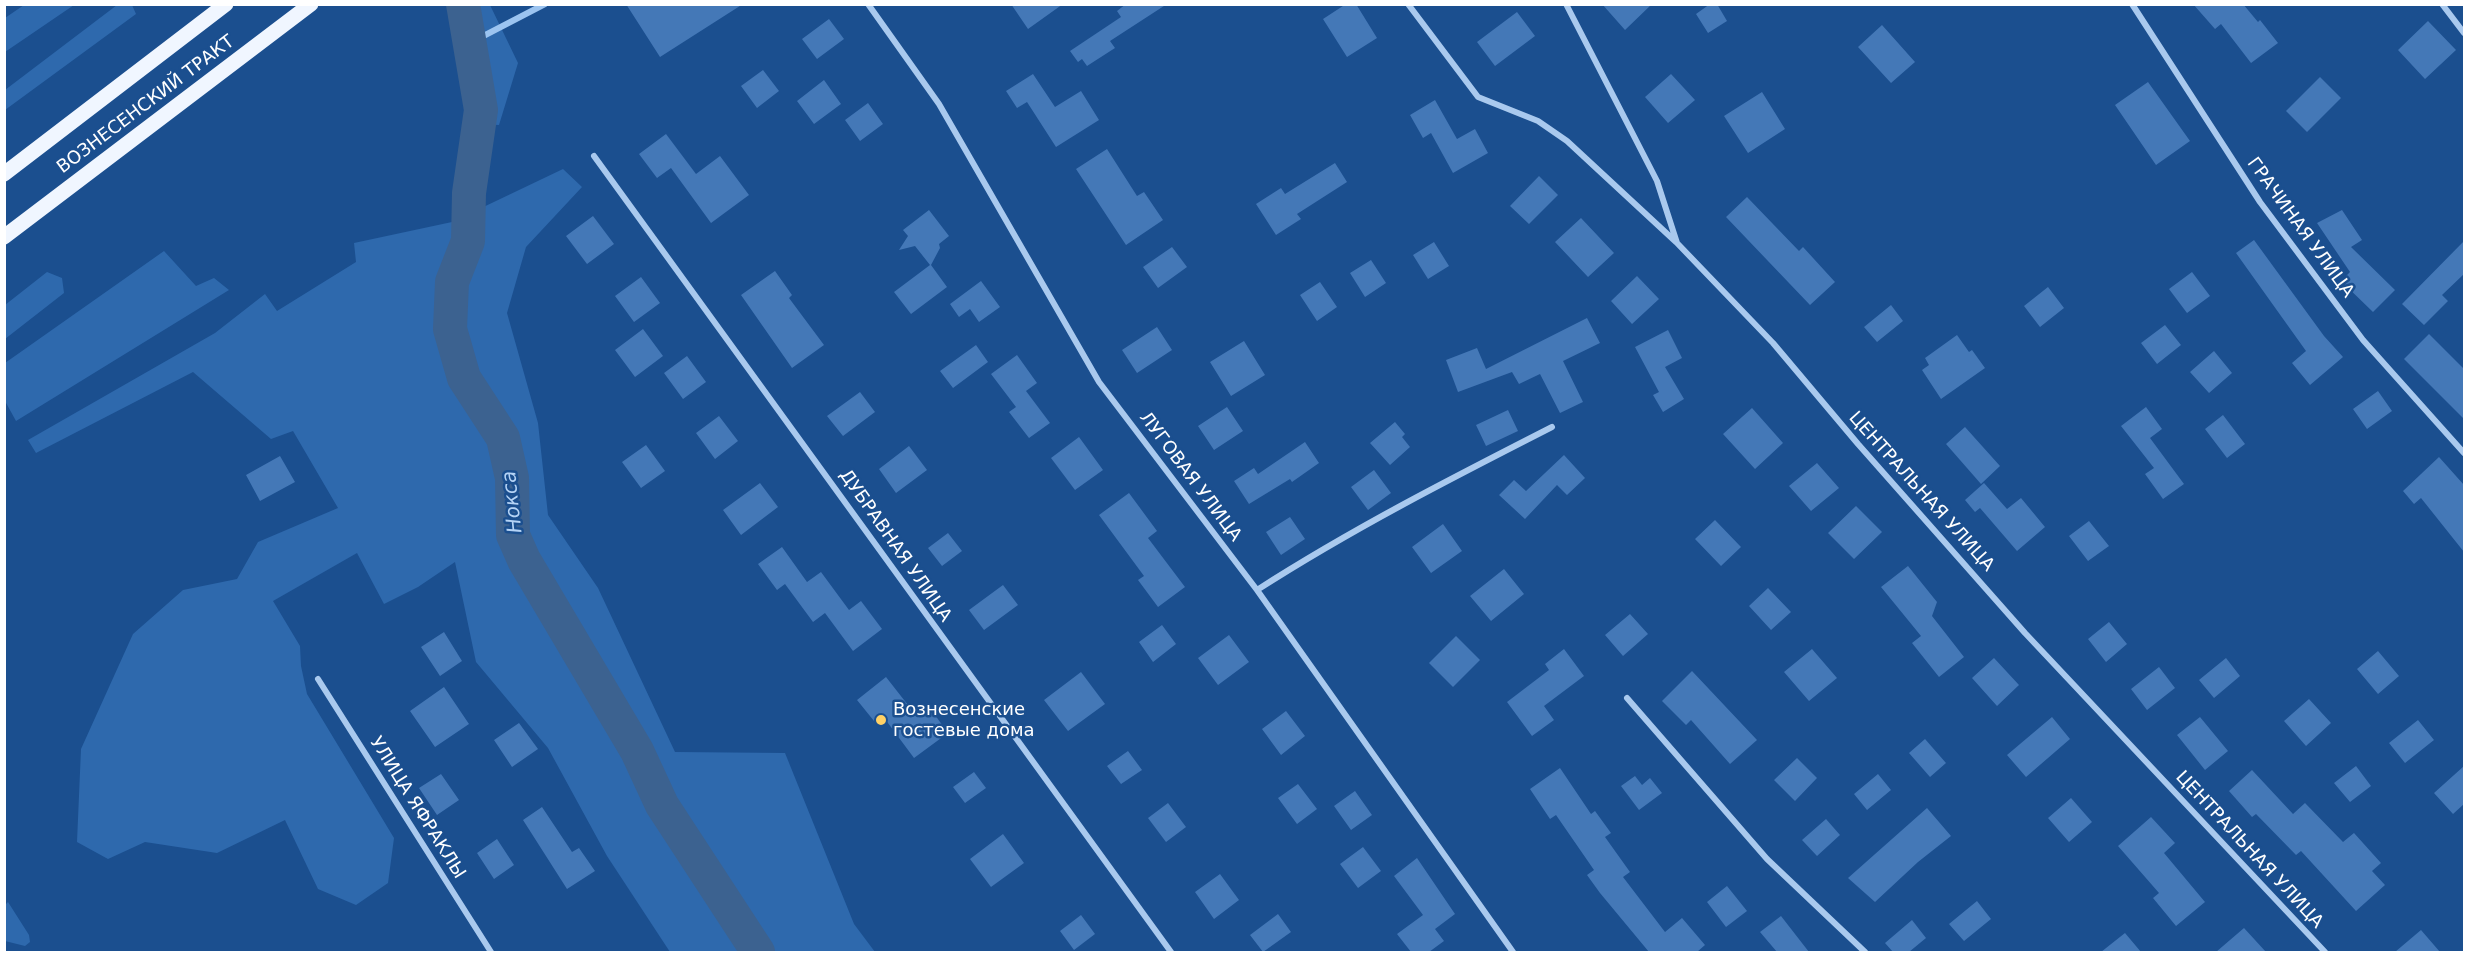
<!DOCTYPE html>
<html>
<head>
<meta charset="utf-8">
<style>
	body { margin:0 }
	#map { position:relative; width:2469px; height:957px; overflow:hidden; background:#1b4f8f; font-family:"DejaVu Sans",sans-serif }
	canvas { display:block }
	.frame { position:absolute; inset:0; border:6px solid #fff; pointer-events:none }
</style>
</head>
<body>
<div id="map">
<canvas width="2469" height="957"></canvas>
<div class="frame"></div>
</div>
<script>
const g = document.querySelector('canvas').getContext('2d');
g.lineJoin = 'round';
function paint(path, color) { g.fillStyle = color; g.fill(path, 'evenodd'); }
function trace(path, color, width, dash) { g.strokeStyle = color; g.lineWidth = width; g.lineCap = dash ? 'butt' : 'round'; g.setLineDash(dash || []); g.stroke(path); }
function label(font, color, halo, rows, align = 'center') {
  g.font = font + ' "DejaVu Sans",sans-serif'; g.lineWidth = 5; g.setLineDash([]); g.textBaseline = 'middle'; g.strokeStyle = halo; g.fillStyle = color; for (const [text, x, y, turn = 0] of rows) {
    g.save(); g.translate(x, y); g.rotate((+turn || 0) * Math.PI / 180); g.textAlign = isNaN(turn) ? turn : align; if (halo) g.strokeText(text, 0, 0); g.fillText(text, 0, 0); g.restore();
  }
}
paint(new Path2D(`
	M24,5H74L5,52V18Z
	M117,5H132L136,14L5,110V90Z
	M447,5H490L518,63L499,125L475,124L462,79Z
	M563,169L582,187L526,247L507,313L538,423L548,515L598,588L675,752L785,753L854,924L875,952H670L607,856L548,748L476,662L455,562L418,587L384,604L357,553L273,601L300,646L301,666L307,694L394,838L388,883L356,905L318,889L285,820L217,853L145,842L108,859L77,842L81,749L133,634L183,590L237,579L258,542L338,508L293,431L271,439L193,372L36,453L28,440L215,333L265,294L277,311L356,262L354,243L452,222Z
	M164,251L196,286L214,278L229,290L16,421L5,401V363Z
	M47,272L62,278L64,293L5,339V305Z
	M8,902L29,935L30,942L25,946L5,941V905Z`), '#2e69ad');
trace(new Path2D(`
	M468,44L545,4`), '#9cc4f0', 6);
trace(new Path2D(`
	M463,4L481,110L469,193L468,241L452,282L450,329L464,378L503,438L512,478L513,535L524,560L637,751L662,805L758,952`), '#3c6290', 34);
paint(new Path2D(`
	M626,4H743L660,57Z
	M1011,4H1063L1028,29Z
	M1126,4H1167L1110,41L1115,48L1087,66L1082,59L1078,62L1070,51L1121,17L1117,11Z
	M1346,4H1356L1377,38L1347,57L1323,19Z
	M1602,4H1652L1625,30Z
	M1710,4H1717L1727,21L1708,33L1696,14Z
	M2193,4H2243L2258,22L2260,20L2278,43L2251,63L2221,24L2215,29Z
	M1517,12L1535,36L1495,66L1477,42Z
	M829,19L844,39L817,59L802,39Z
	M2428,21L2456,50L2425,79L2398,50Z
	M1882,25L1915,62L1891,83L1858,47Z
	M763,70L779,91L757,108L741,86Z
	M1033,74L1055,107L1081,91L1099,120L1056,147L1027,102L1017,108L1006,91Z
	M1671,74L1695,100L1668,123L1645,97Z
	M2320,77L2341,98L2307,132L2286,111Z
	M824,80L841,104L814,124L797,101Z
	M2148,82L2190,141L2156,165L2115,105Z
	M1762,92L1785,129L1748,153L1724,116Z
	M1435,100L1457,139L1475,129L1488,153L1453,173L1431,133L1423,138L1410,115Z
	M868,103L883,124L860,141L845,120Z
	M666,134L696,174L720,156L749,195L711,223L671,168L657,178L639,154Z
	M1107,149L1137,196L1144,192L1163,220L1126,245L1076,169Z
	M1335,163L1347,182L1297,214L1301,219L1276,235L1256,204L1281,188L1285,194Z
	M1539,176L1558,195L1529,224L1510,206Z
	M1747,197L1799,251L1803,247L1835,282L1810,305L1726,217Z
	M929,210L949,236L939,244L940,248L931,265L947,287L911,314L894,292L930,265L915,246L899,250L908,236L903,230Z
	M2342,210L2362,240L2351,247L2395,290L2373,312L2341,281L2350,272L2317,223Z
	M593,216L614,244L587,264L566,236Z
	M1581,218L1614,253L1588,277L1555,242Z
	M2254,240L2324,336L2343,357L2310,385L2292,363L2306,351L2236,253Z
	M2464,241V274L2442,295L2448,301L2424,325L2402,304Z
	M1434,242L1449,266L1428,279L1413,255Z
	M1172,247L1187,267L1158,288L1143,267Z
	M1371,260L1386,283L1365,297L1350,273Z
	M775,271L792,295L789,298L824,345L792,368L741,295Z
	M2192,272L2210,296L2187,313L2169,289Z
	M1637,276L1659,299L1632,324L1611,301Z
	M641,277L660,303L634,322L615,296Z
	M981,281L1000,307L979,322L970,309L959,317L950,304Z
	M1320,282L1337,307L1317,321L1300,295Z
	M2048,287L2064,308L2040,327L2024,306Z
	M1891,305L1903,321L1877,342L1864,327Z
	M1587,318L1600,343L1563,361L1583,402L1560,413L1540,374L1519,384L1512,372L1458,392L1446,360L1477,348L1486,369Z
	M2165,325L2181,345L2157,364L2141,343Z
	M1157,327L1172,350L1137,373L1122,350Z
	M643,329L663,356L635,377L615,350Z
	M1668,330L1682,358L1665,367L1684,399L1663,412L1653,395L1659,392L1635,347Z
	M2429,334L2464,369V419L2404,359Z
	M1957,335L1969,352L1972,350L1985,368L1941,399L1922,370L1929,365L1925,358Z
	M1244,341L1265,375L1231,396L1210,362Z
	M976,345L988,362L953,388L940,371Z
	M2214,351L2232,373L2209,393L2190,372Z
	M1017,355L1037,383L1026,391L1050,423L1029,438L1009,412L1016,407L991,374Z
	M687,356L706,382L683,399L664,373Z
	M2378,391L2392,411L2367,429L2353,409Z
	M860,392L875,412L843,436L827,416Z
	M1227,407L1243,431L1214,450L1198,426Z
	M2146,407L2162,429L2150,438L2184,484L2163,499L2145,474L2154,468L2121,426Z
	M1752,408L1783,443L1755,469L1723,434Z
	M1508,410L1518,431L1486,446L1476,425Z
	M2223,415L2245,444L2227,458L2205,429Z
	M719,416L738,441L715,459L696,433Z
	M1395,422L1405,434L1402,437L1410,447L1390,465L1370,443Z
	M1965,427L2000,466L1981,484L1946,444Z
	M1079,437L1103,470L1075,490L1051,458Z
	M1305,442L1319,463L1292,482L1290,479L1249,504L1234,481L1254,468L1258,474Z
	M646,445L665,471L641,488L622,462Z
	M909,446L927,470L896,493L879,469Z
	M1564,455L1585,478L1567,495L1557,485L1525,519L1499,495L1514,480L1526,491Z
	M280,456L295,482L260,501L246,475Z
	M2439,457L2464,485V552L2421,498L2414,504L2403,491Z
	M1817,463L1839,488L1811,511L1789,486Z
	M1374,470L1391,493L1368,510L1351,487Z
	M760,483L778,507L741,535L723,510Z
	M1984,483L2007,509L2021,498L2045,527L2017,551L1980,508L1975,512L1965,500Z
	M1129,493L1157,531L1148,538L1185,587L1158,607L1138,580L1144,576L1099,515Z
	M1856,506L1882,532L1854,559L1828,533Z
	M1290,517L1305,539L1281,555L1266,532Z
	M1715,520L1741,547L1721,566L1695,539Z
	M2089,521L2109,546L2088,561L2069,536Z
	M1443,524L1462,551L1431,573L1412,547Z
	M948,533L962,551L942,566L928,548Z
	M782,547L807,582L821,572L849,610L861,601L882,629L853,651L825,613L813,622L785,584L777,590L758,564Z
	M1908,566L1937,602L1932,616L1964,657L1939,677L1912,643L1921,636L1881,587Z
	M1504,569L1524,594L1491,621L1470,596Z
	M1003,585L1018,605L984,630L969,610Z
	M1768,588L1791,612L1771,630L1749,606Z
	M1630,614L1648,634L1623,656L1605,635Z
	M2109,622L2127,644L2106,662L2088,639Z
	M1162,625L1176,644L1153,662L1139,642Z
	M444,632L462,661L440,676L421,647Z
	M1229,635L1249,662L1218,685L1198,658Z
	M1456,636L1480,660L1453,687L1429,663Z
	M1564,649L1584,676L1544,706L1554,720L1532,736L1507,702L1549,670L1545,664Z
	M1812,649L1837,678L1809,701L1784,672Z
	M2378,651L2399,676L2378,694L2357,669Z
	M1994,658L2019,685L1997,706L1972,678Z
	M2226,658L2240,676L2214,698L2199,680Z
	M2159,667L2175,688L2147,710L2131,689Z
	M1692,671L1757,740L1730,764L1691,720L1686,725L1662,701Z
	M1081,672L1105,704L1068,731L1044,700Z
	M886,677L915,714L927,704L948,733L914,758L882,715L874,721L857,700Z
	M444,687L469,724L435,747L410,711Z
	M2309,699L2331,723L2306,746L2284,721Z
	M1286,711L1305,736L1281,755L1262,729Z
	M2052,717L2070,739L2026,777L2007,755Z
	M2200,717L2228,751L2205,770L2177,735Z
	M2418,720L2434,740L2405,763L2389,743Z
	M519,723L538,749L512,767L494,740Z
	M1925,739L1946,763L1930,777L1909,753Z
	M1128,751L1142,770L1121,784L1107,766Z
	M1797,758L1817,778L1795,801L1774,780Z
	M2356,766L2371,786L2350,802L2334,783Z
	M2464,766V804L2453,814L2434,793Z
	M1560,768L1591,814L1595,811L1611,833L1605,837L1630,872L1623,877L1665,932L1682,918L1705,945L1697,952H1649L1600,893L1587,875L1594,870L1556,815L1550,819L1530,789Z
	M2252,770L2293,814L2305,803L2343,842L2354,833L2381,863L2372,871L2385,885L2356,911L2301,851L2296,855L2256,814L2252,817L2229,791Z
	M974,772L986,788L965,803L953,787Z
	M441,774L459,800L437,815L419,788Z
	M1878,774L1891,790L1867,810L1854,794Z
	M1635,776L1642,785L1650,778L1662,793L1639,810L1621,786Z
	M1298,784L1317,809L1297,824L1278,798Z
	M1355,791L1372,815L1351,830L1334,806Z
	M2071,798L2092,822L2069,842L2048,818Z
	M1168,803L1186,827L1166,842L1148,818Z
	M542,807L572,852L579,848L595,871L567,889L523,820Z
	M1927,808L1951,836L1918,862L1875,902L1848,878Z
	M2151,817L2175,843L2164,853L2205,902L2176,926L2153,898L2159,893L2118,846Z
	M1826,819L1840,835L1817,856L1802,840Z
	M1003,834L1024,863L991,887L970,859Z
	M497,839L514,865L494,879L477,853Z
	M1363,847L1381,871L1358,888L1340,864Z
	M1417,858L1455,914L1435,929L1444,941L1429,952H1411L1397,934L1423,915L1394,876Z
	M1220,874L1239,900L1214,919L1195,892Z
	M1727,886L1747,911L1726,927L1707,902Z
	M1977,901L1991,919L1964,941L1949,924Z
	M1278,914L1291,932L1263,952L1250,935Z
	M1081,915L1095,934L1074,950L1060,931Z
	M1781,916L1809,952H1777L1760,932Z
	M1912,920L1926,938L1909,952H1893L1885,943Z
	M2244,928L2266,952H2216Z
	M2421,930L2440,952H2395Z
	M2125,933L2141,952H2101Z`), '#4478b7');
trace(new Path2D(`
	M868,4L939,104L1099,382L1257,590L1513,952
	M1408,4L1478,97L1538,121L1567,141L1676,242
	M1566,4L1657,181L1677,243L1773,343L1858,444L2025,633L2325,952
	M2132,4L2260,202L2363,340L2464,453
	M2442,4L2464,33
	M594,156L1171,952
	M1257,590C1352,529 1452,478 1552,427
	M318,679L491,952
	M1627,698L1767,859L1865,952`), '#a9c9ee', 6);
trace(new Path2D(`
	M4,174L226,4
	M4,237L311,4`), '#f0f6ff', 15);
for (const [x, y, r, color] of [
	[881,720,6,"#ffd166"]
]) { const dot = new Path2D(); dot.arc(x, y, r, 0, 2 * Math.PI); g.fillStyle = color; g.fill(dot); trace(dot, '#1b4f8f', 2); }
label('18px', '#fff', '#1b4f8f', [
	["ВОЗНЕСЕНСКИЙ ТРАКТ",146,105,-37],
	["ГРАЧИНАЯ УЛИЦА",2300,228,54],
	["ЛУГОВАЯ УЛИЦА",1190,477,53],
	["ЦЕНТРАЛЬНАЯ УЛИЦА",1921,492,48],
	["ДУБРАВНАЯ УЛИЦА",895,546,55],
	["УЛИЦА ЯФРАКЛЫ",417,808,58],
	["ЦЕНТРАЛЬНАЯ УЛИЦА",2249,850,47]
]);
label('18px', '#fff', '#1b4f8f', [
	["Вознесенские",893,710],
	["гостевые дома",893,731]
], 'left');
label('italic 20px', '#b5d3f5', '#1b4f8f', [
	["Нокса",513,502,-96]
]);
</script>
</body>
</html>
